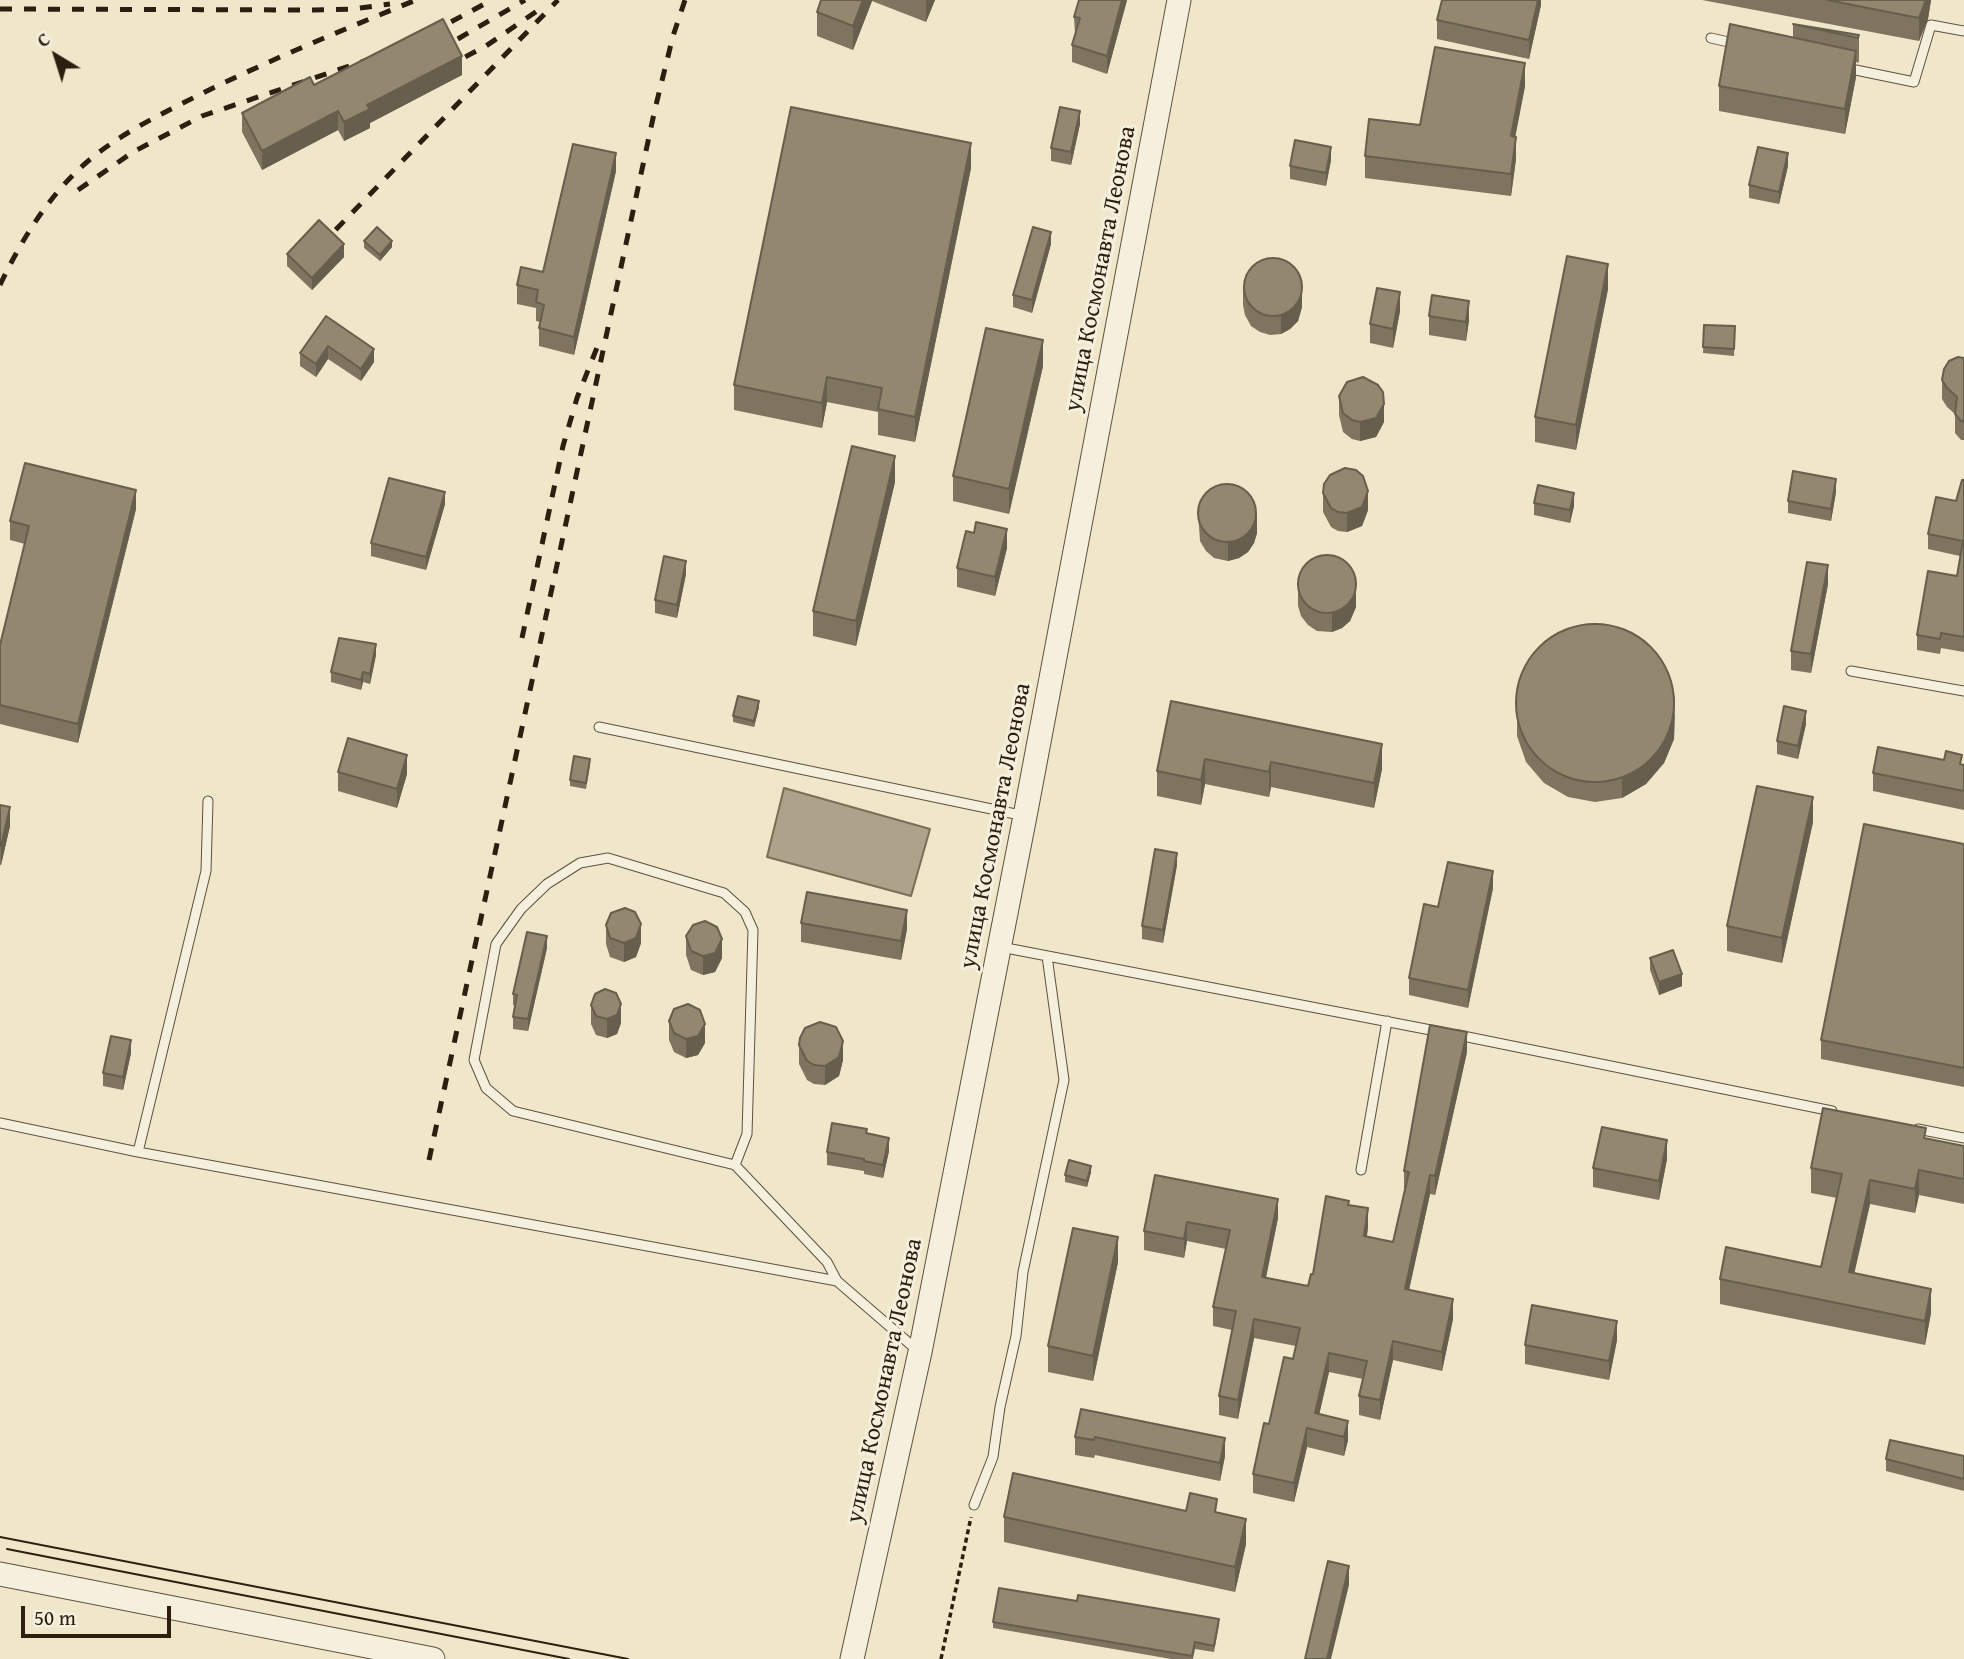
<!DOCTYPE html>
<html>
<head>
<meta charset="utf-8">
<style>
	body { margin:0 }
	#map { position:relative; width:1964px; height:1659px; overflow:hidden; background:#f0e7ca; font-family:"Gentium Book Plus",serif }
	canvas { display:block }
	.north { position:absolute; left:21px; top:21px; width:70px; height:70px; -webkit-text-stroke:5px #f5efdd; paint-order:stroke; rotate:322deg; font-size:19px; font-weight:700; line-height:28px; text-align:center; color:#2e1e0f }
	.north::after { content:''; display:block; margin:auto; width:24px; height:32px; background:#2e1e0f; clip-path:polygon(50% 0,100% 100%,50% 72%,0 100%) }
	.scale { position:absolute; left:21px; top:1606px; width:150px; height:32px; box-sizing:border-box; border:4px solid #2e1e0f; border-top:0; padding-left:9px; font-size:21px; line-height:24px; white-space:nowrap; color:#2e1e0f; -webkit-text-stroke:5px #f5efdd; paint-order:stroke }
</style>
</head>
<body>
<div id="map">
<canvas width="1964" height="1659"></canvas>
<div class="north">С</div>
<div class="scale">50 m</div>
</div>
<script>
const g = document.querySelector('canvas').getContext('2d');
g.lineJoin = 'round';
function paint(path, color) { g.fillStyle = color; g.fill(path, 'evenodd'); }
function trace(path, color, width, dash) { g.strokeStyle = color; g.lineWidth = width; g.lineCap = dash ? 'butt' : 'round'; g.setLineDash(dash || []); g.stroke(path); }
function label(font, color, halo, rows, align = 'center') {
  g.font = font + ' "Gentium Book Plus",serif'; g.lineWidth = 6; g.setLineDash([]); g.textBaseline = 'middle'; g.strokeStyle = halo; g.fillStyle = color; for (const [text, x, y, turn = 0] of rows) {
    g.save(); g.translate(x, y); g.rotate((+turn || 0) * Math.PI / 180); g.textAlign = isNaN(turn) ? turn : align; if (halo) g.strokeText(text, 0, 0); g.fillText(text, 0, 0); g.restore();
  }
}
const water = new Path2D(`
	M784,788L930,829L911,896L767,857Z`);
paint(water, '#aea38a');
trace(water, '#7b6e59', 2);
const service = new Path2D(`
	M1711,38L1737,44
	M1846,68L1914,82L1931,25L1964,31
	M1851,671L1964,691
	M599,727L1025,816
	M1001,947L1441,1032
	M1458,1035L1832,1111
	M0,1123L138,1152L837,1281L917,1350
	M1918,1129L1964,1138
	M138,1152L206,871L208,801
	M735,1165L513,1111L486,1088L474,1060L496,944L521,909L547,884L580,863L608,858L724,893L745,912L753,930L747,1134L735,1165L827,1262L837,1281
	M1361,1170L1387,1021
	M974,1505L993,1457L1000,1407L1016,1336L1023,1272L1064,1080L1047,956`);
const tertiary = new Path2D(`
	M0,1574L433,1659
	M852,1659L920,1352L1025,816L1179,0`);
trace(service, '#5e503e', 11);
trace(tertiary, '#5e503e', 25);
trace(new Path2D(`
	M941,1659L971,1517`), '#2e1e0f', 3.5, [5, 3.5]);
trace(service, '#f5efdd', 9);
trace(tertiary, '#f5efdd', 23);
trace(new Path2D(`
	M0,1537L628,1659
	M7,1549L569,1659`), '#2e1e0f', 2);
trace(new Path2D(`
	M0,9L314,10L353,9L390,4
	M430,33L492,0
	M437,51L525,0
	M444,68L486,46L537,11
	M78,190L133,152L202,116L376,57
	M319,247L558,0
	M0,285C20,243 44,203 78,170C114,136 161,114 205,92C274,58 345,29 416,0
	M522,638L563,446L577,398L598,345
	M429,1160L655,109L673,36L685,0`), '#2e1e0f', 5, [12, 12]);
paint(new Path2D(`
	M821,0H935L926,22L872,1L853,50L817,36V12Z
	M1127,0L1107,74L1072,62V45L1075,34L1074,17Z
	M1541,0V5L1529,59L1437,39V20Z
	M1702,0H1931L1928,19L1919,41Z
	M1793,24L1859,35V61L1858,63L1856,62V77L1845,134L1719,111V86L1793,38Z
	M462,75L370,123V128L344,141L338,130L262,170L242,132V113L314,85Z
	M1525,86L1515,137L1516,159L1511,196L1365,178V156L1420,125Z
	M1080,124L1071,165L1051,161V148Z
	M1331,160L1326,186L1290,179V166Z
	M1788,166L1779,204L1749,198V185Z
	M971,168L915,442L878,435V412L827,402L822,428L734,410V385Z
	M616,171L574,355L539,346V328L540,322L536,321V308L517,304V285L543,272Z
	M364,241L392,247L380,261L364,248Z
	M1051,244L1032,313L1013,307V295Z
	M287,254L344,257L312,290L287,266Z
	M1243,286L1302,307L1298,321L1290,329L1281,334L1270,335L1260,332L1251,326L1245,315L1243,305Z
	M1608,289L1576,450L1535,442V417Z
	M1400,311L1393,348L1370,343V324Z
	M326,316L374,362L361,381L328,359L316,377L300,366V353Z
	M1429,316L1469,320L1466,341L1429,335Z
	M1704,325L1735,326L1734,356L1703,353Z
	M1964,358V440H1961L1955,433V414L1947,407L1942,399V380Z
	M1043,366L1009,514L953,501V476Z
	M1339,396L1384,422L1376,437L1360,441L1352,439L1343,432L1339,415Z
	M1964,480V652L1941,648L1940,654L1917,650V635L1957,576L1960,556L1928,549V534L1956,501Z
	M895,482L856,646L813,636V611Z
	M1836,492L1831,521L1788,513V501Z
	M1323,493L1368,510L1362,526L1347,532L1338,531L1331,527L1323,512Z
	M1534,503L1574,506L1570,523L1534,515Z
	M445,504L426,570L371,556V543Z
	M136,509L78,743L0,724V645L25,544L10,540V521Z
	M1198,512L1257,533L1254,543L1248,552L1239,558L1228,561L1214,558L1206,551L1200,541Z
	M1007,548L995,596L957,587V568Z
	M686,574L677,618L655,613V600Z
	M1828,584L1811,673L1791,670V651Z
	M1298,587L1356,607L1350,621L1342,628L1332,632L1317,631L1308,625L1301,616L1298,606Z
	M376,655L370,684L363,682L361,690L331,682V672Z
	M1517,689L1675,714L1674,739L1664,763L1646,784L1622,798L1595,802L1568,797L1544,783L1526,762L1517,736Z
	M1171,701L1382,769L1374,808L1271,787L1269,797L1205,784L1201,805L1157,796V771Z
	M759,707L754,727L733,722V716Z
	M1806,724L1798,759L1777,754V741Z
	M590,765L586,789L570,786V780Z
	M1962,765H1964V810L1873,791V773Z
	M338,772L407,774L397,808L338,791Z
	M0,805L10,826L1,865H0Z
	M1813,822L1782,963L1727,951V926Z
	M1964,844V1087L1821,1059V1040Z
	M1177,865L1163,943L1142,939V926Z
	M1493,888L1468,1008L1409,995V978L1438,907Z
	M801,923L907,929L901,960L801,942Z
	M606,925L641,943L636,957L624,962L610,957L606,944Z
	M686,936L722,958L715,972L703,975L691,970L686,955Z
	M547,948L528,1031L513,1029V1017L515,1006L513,1005V994Z
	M1650,958L1682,986L1659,995L1650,970Z
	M591,1005L621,1023L617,1034L607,1038L596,1035L591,1024Z
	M669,1021L705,1043L698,1055L686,1058L674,1052L669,1040Z
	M799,1045L843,1060L839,1076L825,1085L814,1084L807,1080L799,1064Z
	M1467,1052L1435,1195L1430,1194L1409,1290L1453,1319L1442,1371L1393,1360L1380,1420L1359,1415V1396L1363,1379L1329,1372L1319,1414L1348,1440L1344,1456L1307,1447L1294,1502L1253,1493V1474L1269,1424L1293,1359L1296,1346L1254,1338L1238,1419L1219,1415V1396L1232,1330L1213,1326V1307L1226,1249L1187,1241L1184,1258L1144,1250V1231L1155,1175L1278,1218L1266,1278L1308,1286L1313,1274L1349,1205L1368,1227L1367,1236L1393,1242L1405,1190H1404V1171Z
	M131,1053L123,1090L103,1086V1073Z
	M867,1133L889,1151L883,1178L864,1174V1171L827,1165V1152Z
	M1926,1139L1964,1146V1204L1919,1195L1915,1213L1870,1204L1854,1273L1931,1313L1925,1345L1720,1304V1279L1821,1267L1837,1198L1811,1193V1168Z
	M1667,1159L1659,1200L1593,1187V1168Z
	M1091,1172L1087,1187L1065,1182V1175Z
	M1118,1262L1093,1381L1048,1372V1346Z
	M1617,1340L1609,1380L1525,1364V1345Z
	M1081,1409L1225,1456L1220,1481L1095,1455L1094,1458L1075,1455V1437Z
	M1964,1456V1491L1886,1471V1459Z
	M1186,1511L1217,1513L1246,1544L1235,1592L1004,1542V1517Z
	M1077,1601L1219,1625L1214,1652L1195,1649L1193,1659H1171L993,1628V1622Z`), '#7e7460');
paint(new Path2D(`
	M863,0H872V1L853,50V26Z
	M926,0H935L926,22Z
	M1122,0H1127L1107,74V56Z
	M1538,0H1541V5L1529,59V40Z
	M1926,0H1931L1928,19L1919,41V18Z
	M1856,51V77L1845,134V109Z
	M462,56V75L370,123V128L344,141V122L367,105Z
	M1525,63V86L1511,159V136Z
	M338,111V130L262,170V151Z
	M1080,111V124L1071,165V152Z
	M1516,137V159L1511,196V174Z
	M971,143V168L915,442V417Z
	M1331,147V160L1326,186V173Z
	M616,153V171L574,355V337Z
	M1788,153V166L1779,204V192Z
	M1051,232V244L1032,313V300Z
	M392,241V247L380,261V255Z
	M344,244V257L312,290V278Z
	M1608,264V289L1576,450V425Z
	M1302,288V307L1298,321L1290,329L1281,334V315Z
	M1400,292V311L1393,348V329Z
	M1469,301V320L1466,341V322Z
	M1043,340V366L1009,514V489Z
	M328,346V359L316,377V364Z
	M374,349V362L361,381V369Z
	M827,377V402L822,428V403Z
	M1384,404V422L1376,437L1360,441V422Z
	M895,456V482L856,646V621Z
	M1836,479V492L1831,521V509Z
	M136,490V509L78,743V724Z
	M1368,491V510L1362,526L1347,532V513Z
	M445,492V504L426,570V557Z
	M1574,493V506L1570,523V510Z
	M1257,514V533L1254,543L1248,552L1239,558L1228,561V542Z
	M1007,529V548L995,596V577Z
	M686,561V574L677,618V605Z
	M1828,565V584L1811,673V654Z
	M1356,589V607L1350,621L1342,628L1332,632V613Z
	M376,644V655L370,684V674Z
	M363,672V682L361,690V680Z
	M1675,696L1674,739L1664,763L1646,784L1622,798V779Z
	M759,701V707L754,727V721Z
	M1806,711V724L1798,759V746Z
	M1382,744V769L1374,808V783Z
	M407,755V774L397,808V789Z
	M1205,759V784L1201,805V780Z
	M1271,762V787L1269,797V772Z
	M1813,797V822L1782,963V938Z
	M10,807V826L1,865V846Z
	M1177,853V865L1163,943V930Z
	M1493,871V888L1468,1008V990Z
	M907,910V929L901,960V941Z
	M641,924V943L636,957L624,962V943Z
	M547,936V948L528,1031V1019Z
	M722,939V958L715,972L703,975V956Z
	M1682,974V986L1659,995V982Z
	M621,1004V1023L617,1034L607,1038V1019Z
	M705,1024V1043L698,1055L686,1058V1039Z
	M1467,1032V1052L1435,1195V1176Z
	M131,1040V1053L123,1090V1077Z
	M843,1041V1060L839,1076L825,1085V1066Z
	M889,1138V1151L883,1178V1165Z
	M1667,1140V1159L1659,1200V1181Z
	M1091,1166V1172L1087,1187V1181Z
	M1919,1170V1195L1915,1213V1189Z
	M1430,1175V1194L1405,1308V1289Z
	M1870,1180V1204L1849,1297V1272Z
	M1278,1199V1218L1262,1296V1277Z
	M1368,1208V1227L1364,1255V1236Z
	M1187,1222V1241L1184,1258V1239Z
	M1118,1237V1262L1093,1381V1356Z
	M1931,1289V1313L1925,1345V1321Z
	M1453,1299V1319L1442,1371V1352Z
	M1254,1319V1338L1238,1419V1400Z
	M1617,1321V1340L1609,1380V1361Z
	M1393,1341V1360L1380,1420V1400Z
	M1329,1353V1372L1315,1433V1413Z
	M1348,1421V1440L1344,1456V1437Z
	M1307,1428V1447L1294,1502V1483Z
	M1225,1438V1456L1220,1481V1463Z
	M1246,1519V1544L1235,1592V1567Z
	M1349,1566V1585L1331,1659H1327Z`), '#675e4e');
const building = new Path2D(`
	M821,0H863L853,26L817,12Z
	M1079,0H1122L1107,56L1072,45L1080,18L1074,17Z
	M1442,0H1538L1529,40L1437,20Z
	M1827,0H1926L1919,18Z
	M443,19L462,56L367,105L370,109L344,122L338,111L262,151L242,113L310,77L314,85Z
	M1730,24L1856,51L1845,109L1719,86Z
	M1793,24L1859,35L1858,38Z
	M1435,47L1525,63L1511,136L1516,137L1511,174L1365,156L1369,119L1420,125Z
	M791,107L971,143L915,417L878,409L882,388L827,377L822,403L734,385Z
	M1060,107L1080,111L1071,152L1051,148Z
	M1295,140L1331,147L1326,173L1290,166Z
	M573,144L616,153L574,337L539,328L544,305L536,302L538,290L517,285L521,267L543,272Z
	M1758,147L1788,153L1779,192L1749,185Z
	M319,220L344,244L312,278L287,254Z
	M377,227L392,241L380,255L364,241Z
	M1033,227L1051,232L1032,300L1013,295Z
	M1567,256L1608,264L1576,425L1535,417Z
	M1244 287a29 29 0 1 1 58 0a29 29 0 1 1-58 0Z
	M1377,288L1400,292L1393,329L1370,324Z
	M1432,295L1469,301L1466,322L1429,316Z
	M326,316L374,349L361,369L328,346L316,364L300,353Z
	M1704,325L1735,326L1734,349L1703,347Z
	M986,328L1043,340L1009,489L953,476Z
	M1958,357L1964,358V421H1961L1955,414L1957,397L1947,388L1942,380L1944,369L1949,361Z
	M1363,377L1378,385L1383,392L1384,404L1376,418L1360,422L1352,420L1343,413L1339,396L1347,382Z
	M852,446L895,456L856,621L813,611Z
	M25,463L136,490L78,724L0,705V645L29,526L10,521Z
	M1345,468L1356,470L1363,476L1368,491L1362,507L1347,513L1338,512L1331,508L1323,493L1324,484L1330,475Z
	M1793,471L1836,479L1831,509L1788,501Z
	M389,478L445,492L426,557L371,543Z
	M1962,480H1964V637L1941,633L1940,639L1917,635L1928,571L1957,576L1963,541L1928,534L1936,497L1956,501Z
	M1198 513a29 29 0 1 1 58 0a29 29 0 1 1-58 0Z
	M1538,485L1574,493L1570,510L1534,503Z
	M976,522L1007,529L995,577L957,568L966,531L974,533Z
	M1298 584a29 29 0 1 1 58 0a29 29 0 1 1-58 0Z
	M664,556L686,561L677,605L655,600Z
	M1807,562L1828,565L1811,654L1791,651Z
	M1516 703a79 79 0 1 1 158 0a79 79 0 1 1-158 0Z
	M339,638L376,644L370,674L363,672L361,680L331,672Z
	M738,696L759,701L754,721L733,716Z
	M1171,701L1382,744L1374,783L1271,762L1269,772L1205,759L1201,780L1157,771Z
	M1784,706L1806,711L1798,746L1777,741Z
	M348,738L407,755L397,789L338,772Z
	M1878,747L1944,760L1946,751L1962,755L1960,764L1964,765V791L1873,773Z
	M574,756L590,759L586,783L570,780Z
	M1757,786L1813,797L1782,938L1727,926Z
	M0,805L10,807L1,846H0Z
	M1864,824L1964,844V1068L1821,1040Z
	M1155,849L1177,853L1163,930L1142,926Z
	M1448,862L1493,871L1468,990L1409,978L1424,904L1438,907Z
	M807,892L907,910L901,941L801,923Z
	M625,908L635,912L641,924L636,938L624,943L610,938L606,925L611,913Z
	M705,921L717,927L722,939L715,953L703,956L691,951L686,936L693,925Z
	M527,932L547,936L528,1019L513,1017L517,995L513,994Z
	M1673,950L1682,974L1659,982L1650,958Z
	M605,989L616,993L621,1004L617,1015L607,1019L596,1016L591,1005L595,994Z
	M688,1004L700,1010L705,1024L698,1036L686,1039L674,1033L669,1021L674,1009Z
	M820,1022L836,1027L843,1041L839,1057L825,1066L814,1065L807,1061L799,1045L800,1038L805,1028Z
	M1430,1025L1467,1032L1435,1176L1430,1175L1405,1289L1453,1299L1442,1352L1393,1341L1380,1400L1359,1396L1367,1361L1329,1353L1315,1413L1348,1421L1344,1437L1307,1428L1294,1483L1253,1474L1264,1423L1269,1424L1284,1357L1293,1359L1300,1328L1254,1319L1238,1400L1219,1396L1236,1311L1213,1307L1230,1230L1187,1222L1184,1239L1144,1231L1155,1175L1278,1199L1262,1277L1308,1286L1311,1274H1313L1326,1196L1349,1201L1348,1205L1368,1208L1364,1236L1393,1242L1409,1172L1404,1171Z
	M111,1036L131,1040L123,1077L103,1073Z
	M1823,1108L1926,1128L1924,1138L1964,1146V1179L1919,1170L1915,1189L1870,1180L1849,1272L1931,1289L1925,1321L1720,1279L1726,1247L1821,1267L1842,1174L1811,1168Z
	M832,1123L867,1129L866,1133L889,1138L883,1165L864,1161V1159L827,1152Z
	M1602,1127L1667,1140L1659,1181L1593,1168Z
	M1069,1160L1091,1166L1087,1181L1065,1175Z
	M1073,1228L1118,1237L1093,1356L1048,1346Z
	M1532,1305L1617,1321L1609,1361L1525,1345Z
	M1081,1409L1225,1438L1220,1463L1095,1437L1094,1440L1075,1437Z
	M1890,1440L1964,1456V1479L1886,1459Z
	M1013,1473L1186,1511L1190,1493L1217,1499L1215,1512L1246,1519L1235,1567L1004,1517Z
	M1328,1561L1349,1566L1327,1659H1305Z
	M999,1588L1077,1601L1078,1595L1219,1619L1214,1646L1195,1642L1192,1656L993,1622Z`);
paint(building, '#938770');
trace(building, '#675e4e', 2);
label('24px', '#2e1e0f', '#f5efdd', [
	["улица Космонавта Леонова",1101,269,-79],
	["улица Космонавта Леонова",996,826,-79],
	["улица Космонавта Леонова",885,1381,-78]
]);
</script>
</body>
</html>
